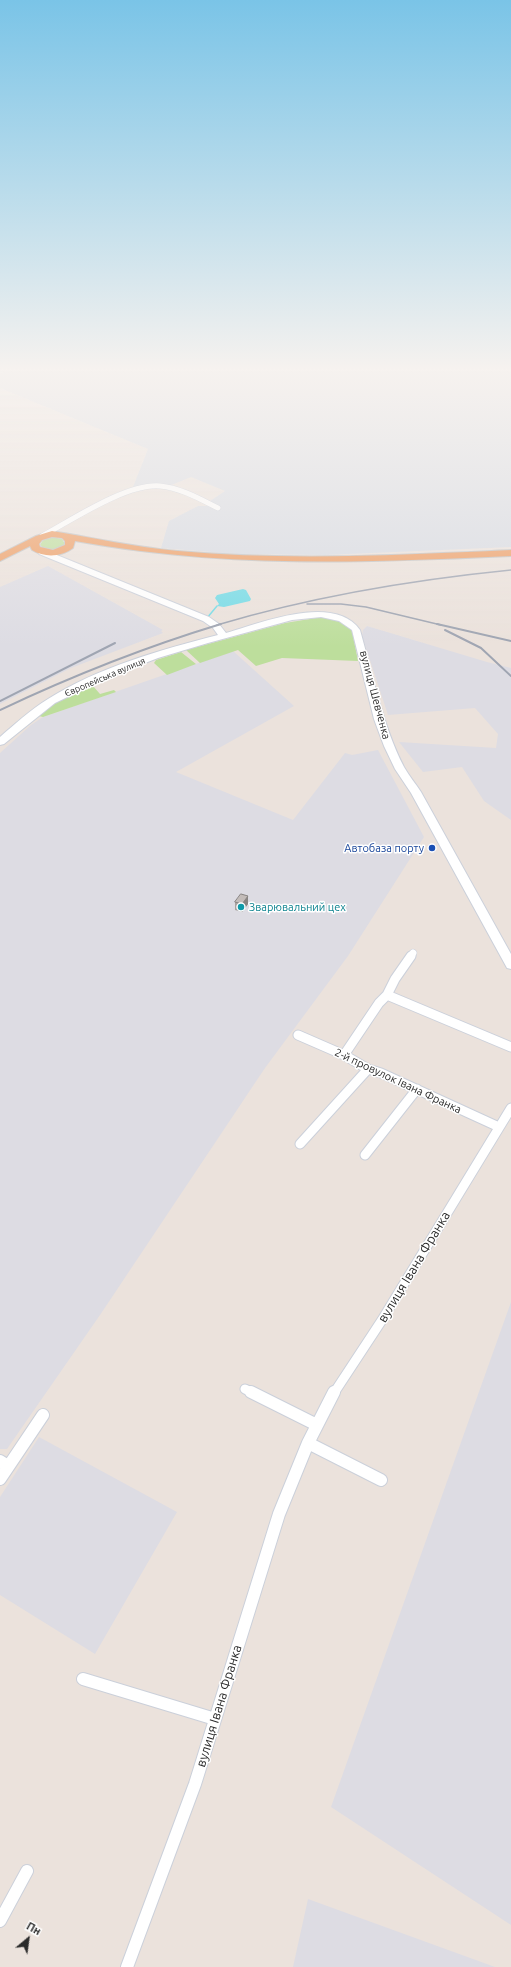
<!DOCTYPE html>
<html>
<head>
<meta charset="utf-8">
<style>
	body { margin:0 }
	#map { position:relative; width:511px; height:1967px; overflow:hidden; background:#ebe2dc; font-family:Ubuntu,sans-serif }
	canvas { display:block }
	.north { position:absolute; left:8px; top:1919px; width:40px; height:40px; -webkit-text-stroke:3px #fff; paint-order:stroke; rotate:29deg; font-size:11px; font-weight:700; line-height:16px; text-align:center; color:#292929 }
	.north::after { content:''; display:block; margin:auto; width:14px; height:18px; background:#292929; clip-path:polygon(50% 0,100% 100%,50% 72%,0 100%) }
</style>
</head>
<body>
<div id="map">
<canvas width="511" height="1967"></canvas>
<div class="north">Пн</div>
</div>
<script>
const g = document.querySelector('canvas').getContext('2d');
g.lineJoin = 'round';
function paint(path, color) { g.fillStyle = color; g.fill(path, 'evenodd'); }
function trace(path, color, width, dash) { g.strokeStyle = color; g.lineWidth = width; g.lineCap = dash ? 'butt' : 'round'; g.setLineDash(dash || []); g.stroke(path); }
function label(font, color, halo, rows, align = 'center') {
  g.font = font + ' Ubuntu,sans-serif'; g.lineWidth = 3; g.setLineDash([]); g.textBaseline = 'middle'; g.strokeStyle = halo; g.fillStyle = color; for (const [text, x, y, turn = 0] of rows) {
    g.save(); g.translate(x, y); g.rotate((+turn || 0) * Math.PI / 180); g.textAlign = isNaN(turn) ? turn : align; if (halo) g.strokeText(text, 0, 0); g.fillText(text, 0, 0); g.restore();
  }
}
paint(new Path2D(`
	M48,566L163,630L161,631L163,633L71,668L0,704V587Z
	M367,626L487,662L511,668V820L484,801L462,767L423,772L399,742L496,748L498,734L475,708L388,715L362,636L363,630Z
	M233,651L294,706L176,772L293,820L345,753L352,755L378,750L424,837L348,956L265,1068L100,1315L7,1449H0V753L31,725L43,717Z
	M511,1302V1925L331,1807Z
	M39,1437L177,1512L95,1654L0,1595V1497Z
	M308,1899L495,1967H293Z`), '#dddce3');
paint(new Path2D(`
	M3,372H511V547L325,555L236,554L161,548L169,521L198,506H217L210,501L225,491L191,477L169,486L153,485L133,487L148,449L0,388V373Z`), '#d7dbe3');
paint(new Path2D(`
	M53,537L62,539L65,544C58,550 47,552 40,545L43,540Z
	M322,617C335,618 344,621 352,631L358,661L282,658L256,666L238,650L200,663L186,650L285,623Z
	M181,652L196,664L167,675L154,663L156,660Z
	M90,686H93L100,694L114,690L116,692L43,717L39,716L55,702Z`), '#bdde9c');
paint(new Path2D(`
	M243,589L246,590L251,599L250,601L224,607L217,606L219,604L215,598L217,595Z`), '#76dbe6');
trace(new Path2D(`
	M207,618L217,606`), '#76dbe6', 1.5);
const minorFar3 = new Path2D(`
	M42,536C72,520 127,483 160,486C181,488 200,499 218,508`);
const minorFar2 = new Path2D(`
	M410,957L413,953`);
const minorFar1 = new Path2D(`
	M387,995L511,1047
	M298,1035L344,1055L368,1069L381,1073L499,1127
	M344,1055L379,1003L387,995L395,979L411,956
	M300,1144L368,1069
	M365,1155L417,1089
	M245,1389L253,1393
	M334,1393L382,1320L511,1108`);
const minor = new Path2D(`
	M251,1392L317,1425
	M308,1443L381,1480
	M0,1461L8,1466
	M0,1479L43,1415
	M83,1679L215,1719
	M0,1921L27,1871
	M127,1967L195,1784L279,1514L308,1443L334,1392`);
const secondary = new Path2D(`
	M42,549L209,617L219,624L226,633C261,623 334,593 360,630C373,676 382,724 404,767C409,776 416,784 421,792L511,954V969L507,968L411,793L395,769L384,746L374,719L352,630L339,621L321,617L292,620L208,643L158,658L109,677L55,703L4,744L0,745V737C15,724 30,710 48,699C99,667 160,650 218,635L213,628L203,621L39,554L38,552Z`);
const trunk = new Path2D(`
	M52,531C94,538 135,547 178,551C289,561 400,555 511,550V556C362,563 223,568 75,541L73,548C61,557 45,558 32,550L30,546L0,561V554L36,536ZM52,537L62,538L65,541V545L53,550L40,547L39,544L42,540Z`);
trace(minorFar3, '#cbd0da', 6);
trace(minorFar2, '#cbd0da', 8);
trace(minorFar1, '#cbd0da', 11);
trace(minor, '#cbd0da', 14);
trace(secondary, '#cbd0da', 2);
trace(trunk, '#c3c3c3', 2);
trace(minorFar3, '#fff', 5);
trace(minorFar2, '#fff', 7);
trace(minorFar1, '#fff', 9);
trace(minor, '#fff', 12);
paint(secondary, '#fff');
paint(trunk, '#ed9c62');
trace(new Path2D(`
	M307,604H341L366,607L441,625
	M217,625C314,596 411,580 511,570`), '#9fa5b2', 1.5);
trace(new Path2D(`
	M437,624L511,641
	M445,630L481,648L511,676
	M0,701L115,643
	M0,710C72,676 145,647 221,624`), '#9fa5b2', 2);
paint(new Path2D(`
	M248,896V904L242,912L235,910V902Z`), '#a8a29f');
paint(new Path2D(`
	M248,896V904L242,912V904Z`), '#888482');
const building = new Path2D(`
	M241,894L248,896L242,904L235,902Z`);
paint(building, '#c3bcb9');
trace(building, '#888482', 1);
const sky = g.createLinearGradient(0, 0, 0, 647);
sky.addColorStop(0, '#7ac4e7');
sky.addColorStop(0.57, '#f6f2ef');
sky.addColorStop(1, '#f6f2ef00');
g.fillStyle = sky;
g.fillRect(0, 0, 511, 647);
for (const [x, y, r, color] of [
	[432,848,4,"#1a4fb4"],
	[241,907,4,"#0f9aa8"]
]) { const dot = new Path2D(); dot.arc(x, y, r, 0, 2 * Math.PI); g.fillStyle = color; g.fill(dot); trace(dot, '#fff', 1.5); }
label('9px', '#292929', '#fff', [
	["Європейська вулиця",105,677,-23]
]);
label('11px', '#292929', '#fff', [
	["вулиця Шевченка",375,695,75],
	["2-й провулок Івана Франка",398,1081,25]
]);
label('11px', '#164399', '#fff', [
	["Автобаза порту",424,848]
], 'right');
label('11px', '#0d838f', '#fff', [
	["Зварювальний цех",249,907]
], 'left');
label('13px', '#292929', '#fff', [
	["вулиця Івана Франка",414,1267,-59],
	["вулиця Івана Франка",219,1706,-73]
]);
</script>
</body>
</html>
